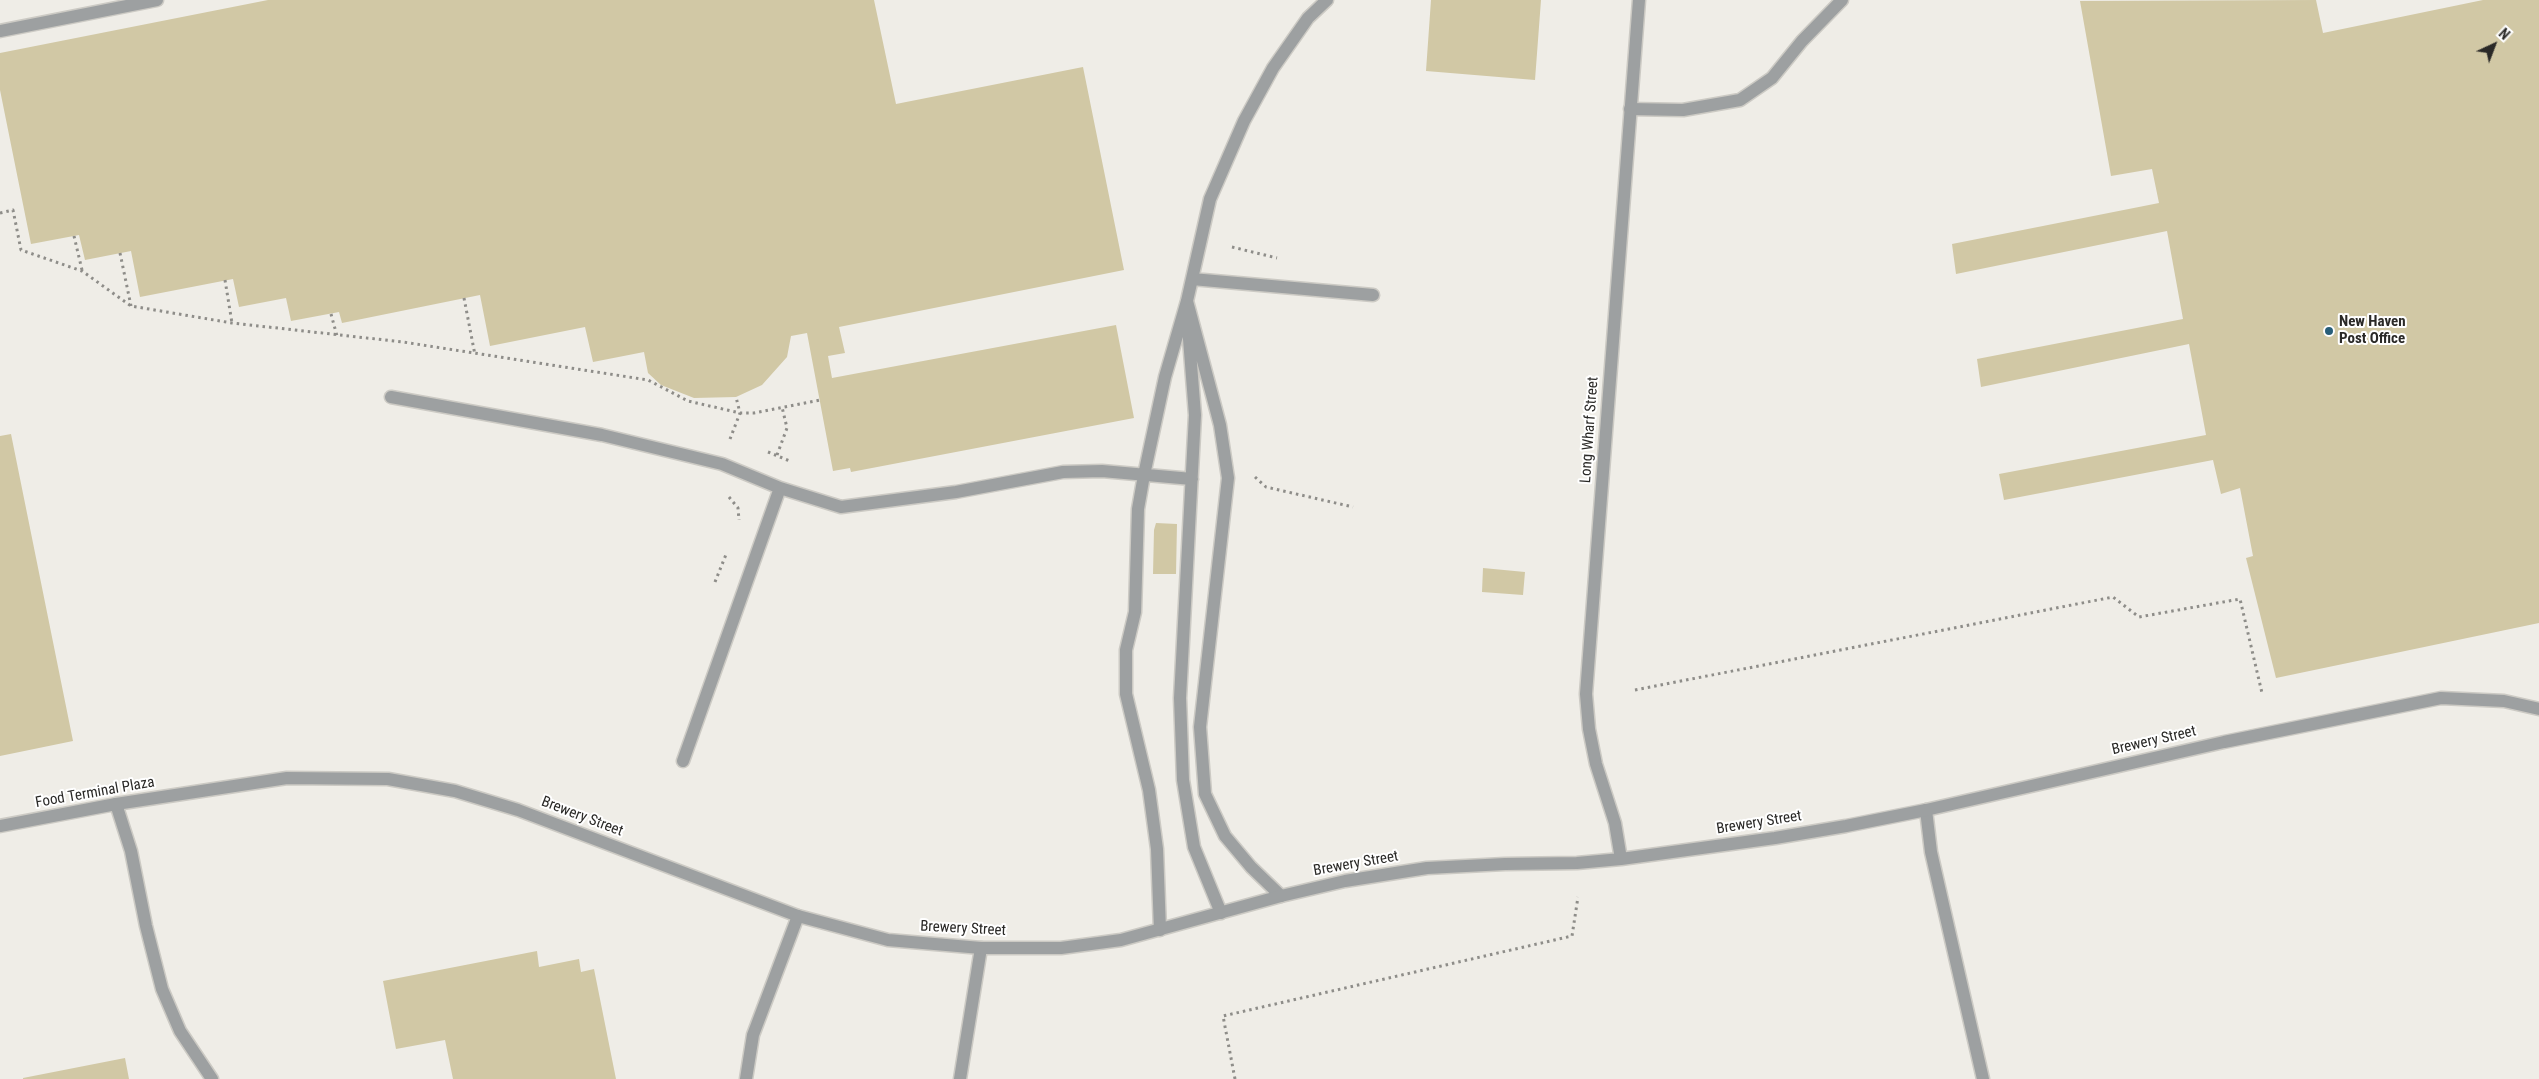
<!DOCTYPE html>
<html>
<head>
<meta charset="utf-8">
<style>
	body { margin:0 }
	#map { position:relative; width:2539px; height:1079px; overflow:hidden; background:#efede7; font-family:"Roboto Condensed",sans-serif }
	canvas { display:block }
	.north { position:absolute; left:2469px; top:20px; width:50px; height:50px; -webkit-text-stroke:4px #fff; paint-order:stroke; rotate:43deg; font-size:14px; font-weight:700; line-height:20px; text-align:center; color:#2a2927 }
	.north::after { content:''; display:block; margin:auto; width:18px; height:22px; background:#2a2927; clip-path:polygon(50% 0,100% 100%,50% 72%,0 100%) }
</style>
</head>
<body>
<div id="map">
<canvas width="2539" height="1079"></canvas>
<div class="north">N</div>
</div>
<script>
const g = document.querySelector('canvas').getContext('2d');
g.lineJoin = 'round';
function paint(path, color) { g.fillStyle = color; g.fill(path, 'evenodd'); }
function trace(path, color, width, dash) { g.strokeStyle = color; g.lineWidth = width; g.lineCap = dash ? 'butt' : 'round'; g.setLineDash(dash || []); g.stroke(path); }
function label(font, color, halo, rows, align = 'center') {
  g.font = font + ' "Roboto Condensed",sans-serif'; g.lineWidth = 4; g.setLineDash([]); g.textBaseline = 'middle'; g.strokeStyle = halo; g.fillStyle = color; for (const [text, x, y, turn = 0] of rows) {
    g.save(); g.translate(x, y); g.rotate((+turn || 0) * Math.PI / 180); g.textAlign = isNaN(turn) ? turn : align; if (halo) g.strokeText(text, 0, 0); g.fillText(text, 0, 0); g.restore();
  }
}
paint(new Path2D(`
	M268,0H874L896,104L1083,67L1124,270L839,327L845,353L828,356L832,378L1116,325L1134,418L851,472L850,468L833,471L807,333L791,336L787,357L762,385L736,397L694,398L661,385L648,373L644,352L593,362L585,327L490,346L480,295L342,323L339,312L291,321L286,298L239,307L233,279L140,297L131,251L85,260L79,235L31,244L0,90V53Z
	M1431,0H1541L1535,80L1426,71Z
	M2316,0L2323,33L2483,0H2539V623L2276,678L2246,558L2253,556L2240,488L2221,494L2213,460L2004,500L1999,474L2206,435L2189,344L1981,387L1977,359L2183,319L2167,231L1956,274L1952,244L2159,203L2152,169L2111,176L2080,1Z
	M11,434L73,741L0,756V436Z
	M1156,523L1177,524L1176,574H1153L1154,530Z
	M1483,568L1525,572L1523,595L1482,592Z
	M537,951L539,967L579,959L581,972L594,969L616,1079H453L445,1040L396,1049L383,981Z
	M125,1058L129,1079H23V1078Z`), '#d1c8a5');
const service = new Path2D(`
	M0,31L157,0
	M1630,109L1683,110L1740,100L1772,78L1802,41L1842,0
	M1192,279L1373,295
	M1187,301L1220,425L1228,478L1200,727L1205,794L1225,836L1251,867L1281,896
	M1188,326L1195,415L1180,698L1183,780L1194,847L1221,913
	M391,397L602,435L722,464L780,488L841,507L956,492L1063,472L1102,471L1192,479
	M683,761L780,488
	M116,804L131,851L146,926L162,989L180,1031L212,1079
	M1926,810L1931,852L1983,1079
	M1160,930L1157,849L1149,790L1126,694V650L1135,612L1138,509L1144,475L1165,377L1187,301L1210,199L1244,121L1273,68L1308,18L1327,0
	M746,1079L753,1035L798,916
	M960,1079L981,948`);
const minor = new Path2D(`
	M0,826L116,804L287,778L388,779L455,791L518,810L798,916L888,940L981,948H1061L1121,940L1281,896L1345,881L1427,868L1505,864L1577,863L1621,859L1775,838L1846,826L1926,810L2224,742L2441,698L2504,701L2539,709
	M1621,859L1615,823L1596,764L1589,729L1586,694L1639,0`);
trace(service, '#cccac4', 15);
trace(minor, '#cccac4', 15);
trace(new Path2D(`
	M0,213L13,210L21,250L82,271L131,306L232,323L403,342L648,380L688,401L740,413H754L820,400
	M74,236L82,270
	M1232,247L1277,258
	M120,253L131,306
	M225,280L232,323
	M464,298L475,355
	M331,314L337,336
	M730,439L740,413L736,397
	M768,452L792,462
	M777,455L787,428L782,407
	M1255,477L1266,487L1353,507
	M729,497L738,508L739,520
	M715,582L727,552
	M1635,690L2113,597L2139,617L2240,599L2262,693
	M1235,1079L1223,1016L1572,936L1578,897`), '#8e8d89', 3, [2.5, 4]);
trace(service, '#9da0a1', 12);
trace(minor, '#9da0a1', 12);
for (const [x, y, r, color] of [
	[2329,331,5,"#285e79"]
]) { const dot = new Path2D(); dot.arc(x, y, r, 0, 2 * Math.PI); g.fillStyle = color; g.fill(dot); trace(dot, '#fff', 2); }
label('bold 15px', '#2a2927', '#fff', [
	["New Haven",2339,322],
	["Post Office",2339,339]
], 'left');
label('15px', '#2a2927', '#fff', [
	["Long Wharf Street",1590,430,-86],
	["Brewery Street",2154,741,-13],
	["Food Terminal Plaza",95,793,-10],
	["Brewery Street",582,817,21],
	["Brewery Street",1759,823,-9],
	["Brewery Street",1356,864,-10],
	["Brewery Street",963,929,3]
]);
</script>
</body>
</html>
